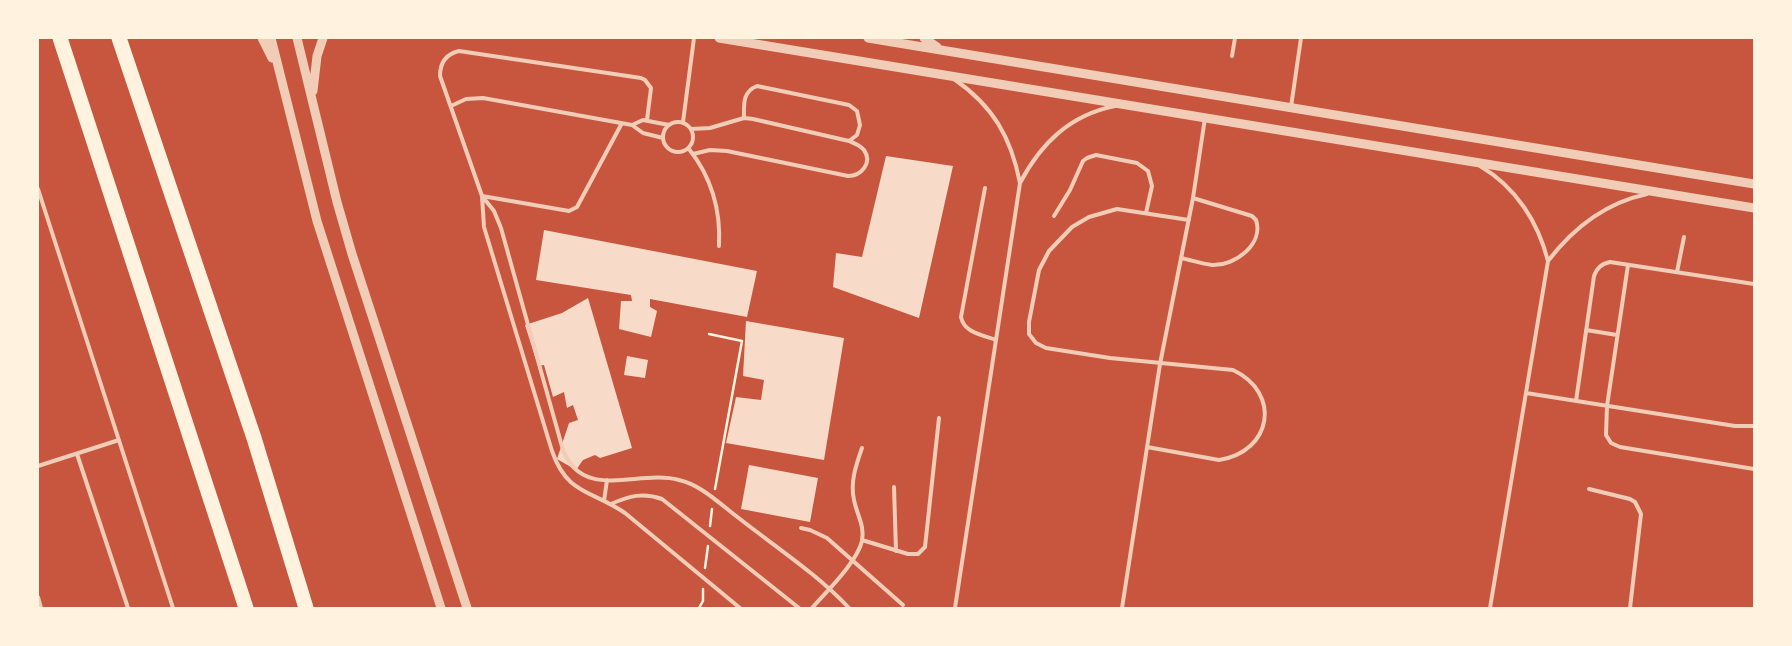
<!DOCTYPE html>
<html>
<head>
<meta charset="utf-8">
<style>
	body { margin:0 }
	#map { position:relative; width:1792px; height:646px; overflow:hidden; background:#c8553d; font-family:Montserrat,sans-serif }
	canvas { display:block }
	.frame { position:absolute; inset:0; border:39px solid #fff3e0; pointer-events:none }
</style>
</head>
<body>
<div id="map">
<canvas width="1792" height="646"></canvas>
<div class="frame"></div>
</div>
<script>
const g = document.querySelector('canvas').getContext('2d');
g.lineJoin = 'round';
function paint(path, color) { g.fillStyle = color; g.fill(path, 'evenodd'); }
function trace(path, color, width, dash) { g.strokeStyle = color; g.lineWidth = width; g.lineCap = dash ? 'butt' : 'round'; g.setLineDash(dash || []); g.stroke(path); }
paint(new Path2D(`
	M886,156L953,166L919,318L833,287L836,253L862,257Z
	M544,230L757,271L747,317L650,299V307L657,311L651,337L619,329L621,301H632L631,295L536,280Z
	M588,298L632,448L600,458L595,455L583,460L576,470L557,459L569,423L578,420L573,405L567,408L564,392L553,397L544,365L538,366L525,325L562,313Z
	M746,321L844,338L824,460L726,443L736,397L761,400L764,380L743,376Z
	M627,356L648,360L645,378L624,375Z
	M749,465L818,478L810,522L741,509Z`), '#f7dbc8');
trace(new Path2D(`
	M709,334L742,341L715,489
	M710,526L712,509
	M705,568L708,546
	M699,608L703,601V589`), '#fff3e0', 2.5);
trace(new Path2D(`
	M1232,56L1235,38
	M954,79C993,106 1011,137 1020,183
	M451,106L466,99L483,98L632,125L643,133L663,138
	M1291,107L1301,38
	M744,118C744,105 742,92 757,86L849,105L857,111L860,125L857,135L849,141
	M647,120L651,88L645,80L641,78L459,51C446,54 440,62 440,76L482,196L494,211L501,228L563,450C583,502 639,469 679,480C702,485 722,506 740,519C777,548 817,574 849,608
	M663 137a15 15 0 1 1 30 0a15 15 0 1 1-30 0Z
	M683,122L694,38
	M632,125L643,120L669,125
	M691,129L710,128L744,118L753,119L849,141C854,143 860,145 864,150C873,163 861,176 848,176L727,151L710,150L693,154
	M689,149C712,178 721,209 719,246
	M1480,166C1516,187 1538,222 1548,261L1490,608
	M985,188L961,317C964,333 983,335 996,340
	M38,189L173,608
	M482,196L484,227L552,451C567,495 592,490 625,513L740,608
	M482,196L569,211L577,207L622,123
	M1054,216L1070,190L1083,161L1087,158L1096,155L1137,163L1148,171L1152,186L1146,213
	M1181,258C1191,260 1202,264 1212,265C1235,266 1264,244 1256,220L1252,216L1193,198
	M1548,261C1574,227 1605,203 1647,194
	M1628,265L1607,406L1606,435L1611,443L1620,447L1754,469
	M1677,272L1684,237
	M1586,330L1617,335
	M1526,393L1735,426H1754
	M1576,401L1594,276C1597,268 1601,264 1610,262L1754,284
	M1147,447L1219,460C1272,452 1282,393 1233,370L1110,358L1046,348L1036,343L1029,334V322L1039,270L1049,251L1072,227L1089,217L1117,209L1189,220
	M77,454L128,608
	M38,466L119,440
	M894,487L896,551
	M1589,489L1630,499L1635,502L1641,514L1630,608
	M604,501L607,480
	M611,504C629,496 643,492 662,499L799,608
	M801,528L810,530L827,538L903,605
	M862,540L908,554H918L925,547L939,418
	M38,597L41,608
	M812,608C827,591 857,562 862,541C865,526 857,515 854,500C850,482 856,465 862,448
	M955,608L1020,183C1041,143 1070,115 1115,106
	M1122,608L1160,364L1193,198L1205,118`), '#f1ccb7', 4);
trace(new Path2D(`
	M262,38L272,58
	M271,38L317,221L441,608
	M297,38L337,202L352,254L467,608
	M719,38L1754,208
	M868,38L1754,184
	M924,38L937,47
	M313,91L317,56L323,38`), '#f1ccb7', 9);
trace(new Path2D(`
	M60,38L246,608
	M119,38L254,438L306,608`), '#fff3e0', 15);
</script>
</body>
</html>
